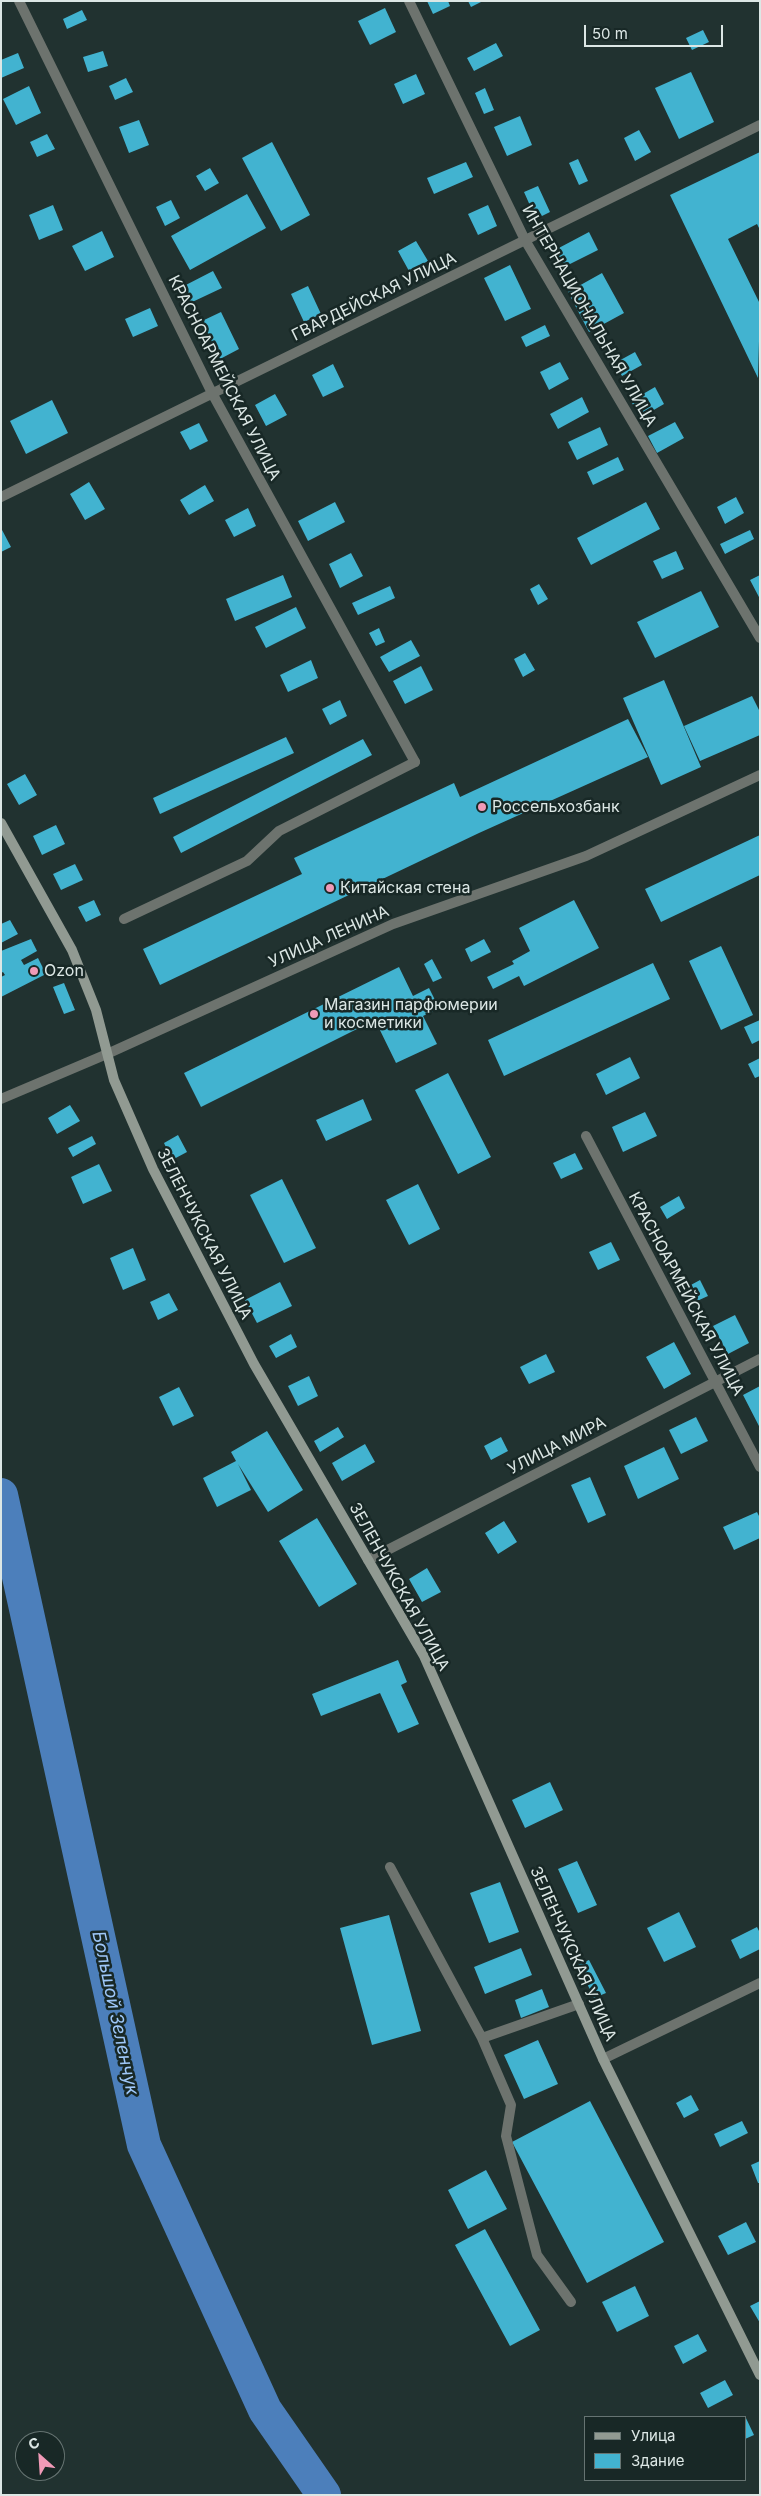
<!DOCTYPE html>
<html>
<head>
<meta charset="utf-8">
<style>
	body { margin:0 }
	#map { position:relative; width:761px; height:2496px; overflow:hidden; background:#213230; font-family:Inter,sans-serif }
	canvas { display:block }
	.frame { position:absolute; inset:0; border:2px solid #dce7e5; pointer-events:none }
	.legend { position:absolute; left:584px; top:2416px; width:162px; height:65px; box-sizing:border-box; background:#182826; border:1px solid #667472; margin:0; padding:6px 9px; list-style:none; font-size:15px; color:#dce7e5 }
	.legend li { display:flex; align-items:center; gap:10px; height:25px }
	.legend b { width:25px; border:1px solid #667472 }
	.north { position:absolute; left:15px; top:2431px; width:50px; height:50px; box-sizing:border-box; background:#182826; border:1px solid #667472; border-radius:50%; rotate:334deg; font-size:14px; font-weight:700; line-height:20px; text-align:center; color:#dce7e5 }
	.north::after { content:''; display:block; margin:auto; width:18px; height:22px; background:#f09ab7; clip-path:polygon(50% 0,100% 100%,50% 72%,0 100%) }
	.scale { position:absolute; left:584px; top:25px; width:139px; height:22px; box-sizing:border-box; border:2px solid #dce7e5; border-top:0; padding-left:6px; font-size:15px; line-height:18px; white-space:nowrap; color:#dce7e5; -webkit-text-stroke:4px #182826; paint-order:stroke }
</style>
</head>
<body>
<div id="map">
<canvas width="761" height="2496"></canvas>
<div class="frame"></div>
<ul class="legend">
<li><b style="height:6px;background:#919a92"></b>Улица</li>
<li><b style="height:14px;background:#42b3d0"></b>Здание</li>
</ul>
<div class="north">С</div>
<div class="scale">50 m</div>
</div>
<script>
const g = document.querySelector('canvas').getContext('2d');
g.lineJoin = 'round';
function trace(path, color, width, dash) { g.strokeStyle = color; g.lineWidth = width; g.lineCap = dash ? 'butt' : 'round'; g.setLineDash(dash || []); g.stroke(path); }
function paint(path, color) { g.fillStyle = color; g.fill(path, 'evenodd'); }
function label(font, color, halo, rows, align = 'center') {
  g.font = font + ' Inter,sans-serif'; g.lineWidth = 5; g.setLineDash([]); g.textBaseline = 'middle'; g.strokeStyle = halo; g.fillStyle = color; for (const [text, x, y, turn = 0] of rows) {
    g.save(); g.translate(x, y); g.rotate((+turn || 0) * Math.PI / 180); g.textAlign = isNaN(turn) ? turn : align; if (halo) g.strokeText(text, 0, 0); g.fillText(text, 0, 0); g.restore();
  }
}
trace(new Path2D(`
	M1,1495L144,2145L265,2410L324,2495`), '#4c7fbb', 34);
paint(new Path2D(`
	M427,1H448L450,6L433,14Z
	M468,1H483L471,7Z
	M385,8L396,32L370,45L358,21Z
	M82,10L87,20L67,29L63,19Z
	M703,30L709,42L692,50L686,38Z
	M496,43L503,56L474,71L467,58Z
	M103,51L108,66L88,72L83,57Z
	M18,53L24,68L1,78V60Z
	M691,72L714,122L679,139L655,88Z
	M416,74L425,94L403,104L394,84Z
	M126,78L133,92L115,100L109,86Z
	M29,86L41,113L16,125L3,99Z
	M485,88L494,110L484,114L475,93Z
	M520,116L532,145L507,156L494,127Z
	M139,120L149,145L129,153L119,127Z
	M639,130L651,152L635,161L624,138Z
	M47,134L55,149L37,157L30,142Z
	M272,142L310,215L281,231L242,158Z
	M760,152V230L757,224L728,239L760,304L758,378L670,195Z
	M578,159L588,181L579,185L569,163Z
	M466,162L473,177L434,194L427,178Z
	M210,168L219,183L205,191L196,176Z
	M538,186L550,212L536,219L524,192Z
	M247,194L266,228L190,270L171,236Z
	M171,200L180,218L165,226L156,207Z
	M53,205L63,230L39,240L29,215Z
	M488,205L497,226L478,235L468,214Z
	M102,231L114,257L85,271L72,246Z
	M589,232L598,250L564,267L555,250Z
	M416,241L428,261L409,271L398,251Z
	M510,265L531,309L505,321L484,278Z
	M213,271L222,288L188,304L180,288Z
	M602,273L624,313L589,332L568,292Z
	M308,286L321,314L304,322L291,294Z
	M150,308L158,326L133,337L125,319Z
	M221,312L239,349L220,359L202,321Z
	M545,325L550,336L526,347L521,337Z
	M635,352L642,365L622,376L615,363Z
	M560,362L569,379L549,390L540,372Z
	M333,364L344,387L323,397L312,375Z
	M655,387L664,404L640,418L631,401Z
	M275,394L287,415L266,426L255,405Z
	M582,397L589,412L558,429L550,414Z
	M52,400L68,433L26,454L10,421Z
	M675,422L684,438L657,453L648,436Z
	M199,423L208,441L190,450L180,432Z
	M600,427L608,445L577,460L568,442Z
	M618,457L624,470L593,485L587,472Z
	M89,482L105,509L85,520L70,494Z
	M205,485L214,501L189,515L180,500Z
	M736,497L744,513L725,524L717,507Z
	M335,502L345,522L308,541L298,521Z
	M646,502L660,529L591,565L577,538Z
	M248,508L256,526L234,537L225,520Z
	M1,528L11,547L1,552Z
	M750,530L754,539L725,554L720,544Z
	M676,551L684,569L662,579L653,561Z
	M351,553L363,576L340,588L329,564Z
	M283,575L292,597L235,621L226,599Z
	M760,575V599L750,580Z
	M539,584L548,599L538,605L530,589Z
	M390,586L395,598L358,615L352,603Z
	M701,591L719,627L655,658L637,622Z
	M296,607L306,628L266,648L255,627Z
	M379,628L385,642L376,646L369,633Z
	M411,640L420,656L389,672L380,657Z
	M525,653L535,670L523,677L514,659Z
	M311,660L318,678L288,692L280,675Z
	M421,666L433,690L405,704L393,681Z
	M664,680L701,767L661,785L623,698Z
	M752,696L760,712V735L700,761L684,726Z
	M340,700L347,716L330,725L322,709Z
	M628,719L648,757L479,833L160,985L143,949L302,874L294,858L454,783L460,797Z
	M286,737L294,753L160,814L153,798Z
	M363,739L372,755L181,853L173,837Z
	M25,774L37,795L19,805L7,784Z
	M56,825L65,844L42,855L33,836Z
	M760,835V875L661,922L645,889Z
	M75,864L83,880L61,890L53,874Z
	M94,900L101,915L86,922L78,907Z
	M574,900L599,948L524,986L519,976L493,989L487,977L514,964L512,961L530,951L519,928Z
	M10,920L18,934L1,943V924Z
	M31,939L37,951L21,960L24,965L38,958L46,974L1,997V977L5,975L3,972L1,973V951Z
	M484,939L491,952L471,962L465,949Z
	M721,946L753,1015L721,1030L689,961Z
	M432,959L442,978L433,982L424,964Z
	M653,963L670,999L504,1076L488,1040Z
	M399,967L413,996L429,988L439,1008L423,1016L437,1044L396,1063L375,1020L201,1107L184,1073Z
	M64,983L75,1010L64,1014L53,987Z
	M760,1020V1040L752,1044L744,1027Z
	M630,1057L640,1078L606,1095L596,1074Z
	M760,1058V1076L755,1078L748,1064Z
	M448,1073L491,1157L458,1174L415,1090Z
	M363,1099L372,1120L326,1141L316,1120Z
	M70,1105L80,1121L57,1134L48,1118Z
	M645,1112L657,1136L623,1152L612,1127Z
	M178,1135L187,1152L172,1160L164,1143Z
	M92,1136L96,1144L73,1157L68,1148Z
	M575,1153L583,1169L561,1179L553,1163Z
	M99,1164L112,1191L83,1204L71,1177Z
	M282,1179L316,1248L284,1263L250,1195Z
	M418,1184L440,1229L409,1245L386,1200Z
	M679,1196L685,1208L667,1219L660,1207Z
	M611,1242L620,1260L598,1270L589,1252Z
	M133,1248L146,1280L123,1290L110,1258Z
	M700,1280L708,1296L697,1301L689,1286Z
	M280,1282L292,1306L257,1323L245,1300Z
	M169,1293L178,1310L158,1320L150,1302Z
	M735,1315L749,1343L728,1354L713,1326Z
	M291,1334L297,1347L276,1358L269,1346Z
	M674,1342L691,1374L664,1389L646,1357Z
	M546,1354L555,1372L529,1384L520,1367Z
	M309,1376L318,1396L298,1406L288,1386Z
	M760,1386V1428L743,1395Z
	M179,1387L194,1416L173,1426L159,1397Z
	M696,1417L708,1441L681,1454L669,1430Z
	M338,1427L344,1437L320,1452L314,1441Z
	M267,1431L303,1490L268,1512L238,1464L251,1490L217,1507L203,1478L236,1461L231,1452Z
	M501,1437L508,1451L491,1460L484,1446Z
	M365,1444L375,1462L342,1481L332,1463Z
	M664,1447L679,1479L638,1499L624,1466Z
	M590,1477L606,1515L588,1523L571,1485Z
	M757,1512L760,1518V1538L734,1550L723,1527Z
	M317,1518L357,1584L319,1607L279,1541Z
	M504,1521L517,1542L498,1554L485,1533Z
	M427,1568L441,1592L422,1602L409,1579Z
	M398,1660L407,1682L401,1685L419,1724L398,1733L380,1693L321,1716L312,1694Z
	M550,1782L563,1810L525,1828L512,1800Z
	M577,1861L597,1905L578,1913L558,1869Z
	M500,1882L519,1932L489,1943L470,1893Z
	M679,1912L696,1947L664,1962L647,1928Z
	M389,1915L421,2031L372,2045L340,1928Z
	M757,1927L760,1933V1949L740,1959L731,1940Z
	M521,1948L532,1975L485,1994L474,1967Z
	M589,1960L606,1993L594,1998L578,1965Z
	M542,1989L549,2007L521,2018L515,2000Z
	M538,2040L558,2084L524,2099L504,2055Z
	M691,2095L699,2110L684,2118L676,2103Z
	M590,2101L664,2242L587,2283L512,2142Z
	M742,2121L748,2133L720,2147L714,2134Z
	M760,2161V2183H758L751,2165Z
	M486,2170L507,2209L468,2229L448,2190Z
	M746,2222L756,2242L728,2255L718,2236Z
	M485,2229L540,2330L510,2346L455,2245Z
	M635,2286L649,2316L617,2332L602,2302Z
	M760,2301V2323L750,2306Z
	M698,2334L707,2351L683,2364L674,2346Z
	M725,2380L733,2395L708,2408L700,2393Z
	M745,2416L754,2435L745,2439Z`), '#42b3d0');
trace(new Path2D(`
	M124,919L247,861L279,831L415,762
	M1,1099L107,1054
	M390,1867L482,2038L579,2004
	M482,2038L511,2105L506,2136L537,2255L571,2302`), '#6d736e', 10);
trace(new Path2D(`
	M19,1L212,393L415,762
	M409,1L525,240L760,638
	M1,497L760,125
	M107,1054L393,924L586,856L760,775
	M586,1136L760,1467
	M368,1560L760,1359
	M603,2059L760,1983`), '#6d736e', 10);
trace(new Path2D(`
	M1,823L72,950L96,1010L114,1080L153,1169L254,1364L424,1656L603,2059L760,2375`), '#919a92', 10);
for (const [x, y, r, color] of [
	[482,807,5,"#f09ab7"],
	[330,888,5,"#f09ab7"],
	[34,971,5,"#f09ab7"],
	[314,1014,5,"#f09ab7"]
]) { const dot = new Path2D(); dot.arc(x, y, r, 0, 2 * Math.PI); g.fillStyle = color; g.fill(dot); trace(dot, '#182826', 2); }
label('16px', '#dce7e5', '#182826', [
	["ГВАРДЕЙСКАЯ УЛИЦА",374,297,-26],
	["ИНТЕРНАЦИОНАЛЬНАЯ УЛИЦА",589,316,60],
	["КРАСНОАРМЕЙСКАЯ УЛИЦА",224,378,63],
	["УЛИЦА ЛЕНИНА",329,937,-24],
	["ЗЕЛЕНЧУКСКАЯ УЛИЦА",204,1234,63],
	["КРАСНОАРМЕЙСКАЯ УЛИЦА",686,1294,62],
	["УЛИЦА МИРА",557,1446,-27],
	["ЗЕЛЕНЧУКСКАЯ УЛИЦА",399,1587,61],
	["ЗЕЛЕНЧУКСКАЯ УЛИЦА",573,1954,66]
]);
label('16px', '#dce7e5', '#182826', [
	["Россельхозбанк",492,807],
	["Китайская стена",340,888],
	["Ozon",44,971],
	["Магазин парфюмерии",324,1005],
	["и косметики",324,1023]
], 'left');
label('italic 18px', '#9ec7f8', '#182826', [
	["Большой Зеленчук",115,2013,78]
]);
</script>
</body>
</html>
